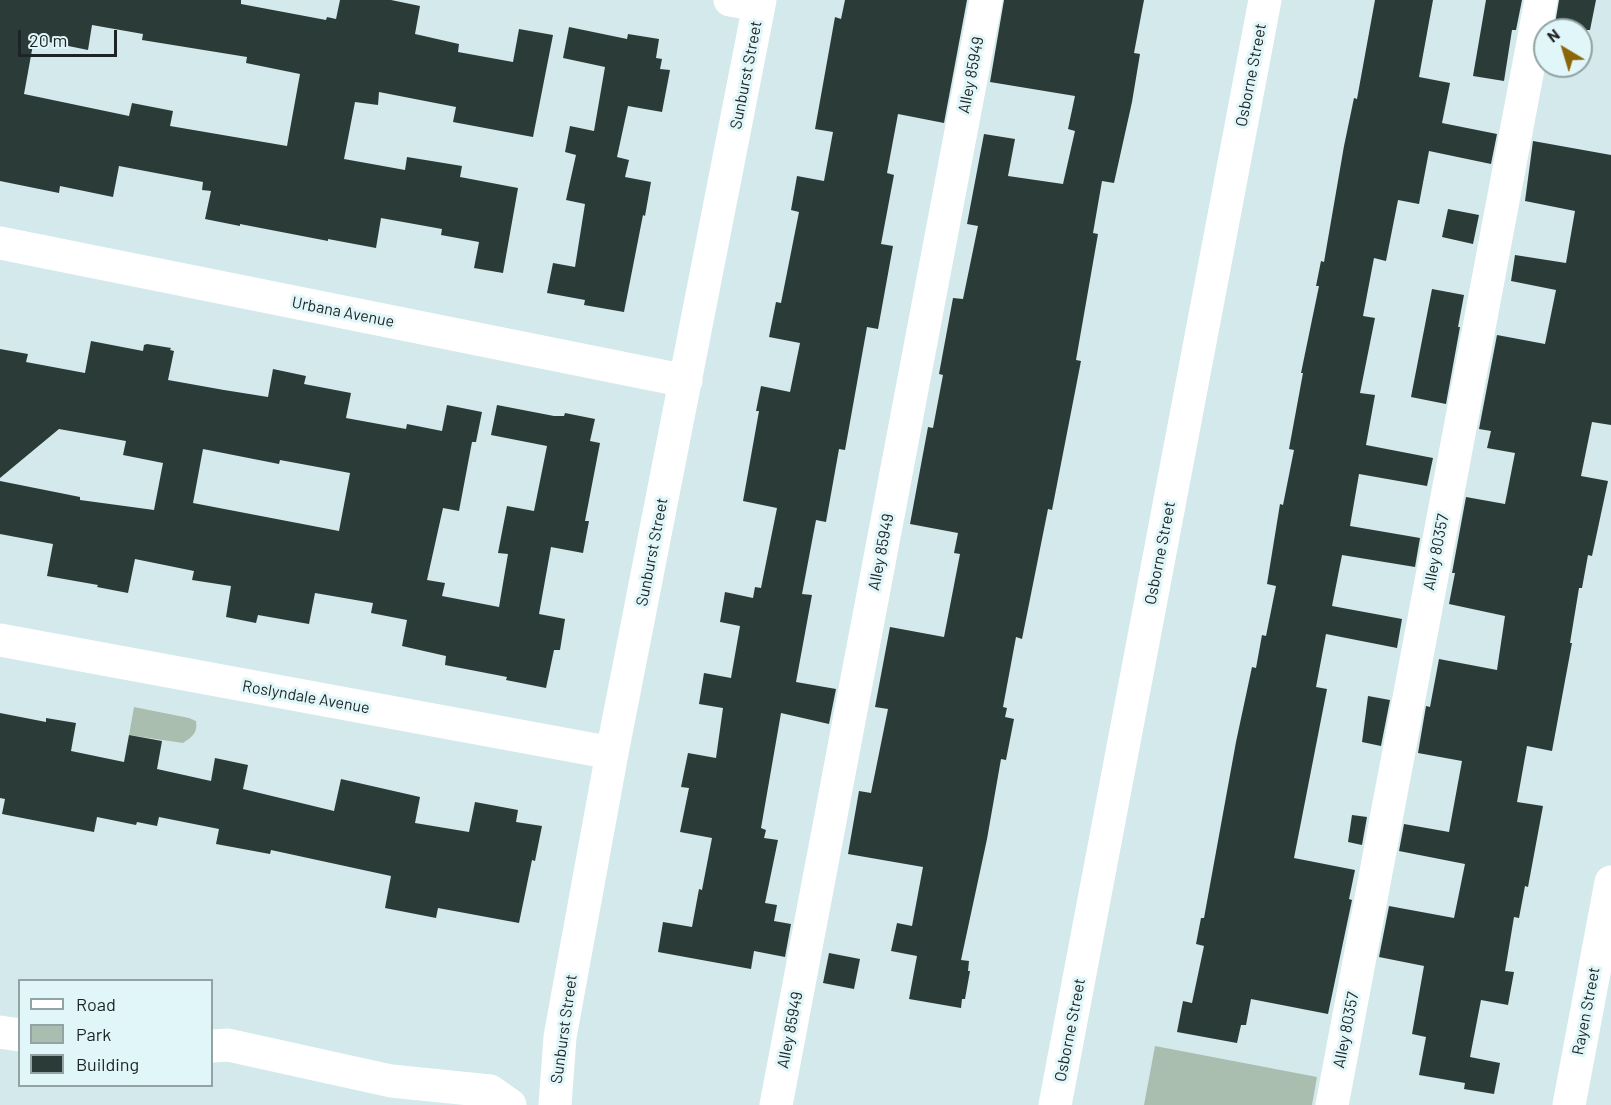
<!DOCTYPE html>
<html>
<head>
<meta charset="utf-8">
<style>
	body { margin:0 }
	#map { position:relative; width:1611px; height:1105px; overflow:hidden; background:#d4e9eb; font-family:Barlow,sans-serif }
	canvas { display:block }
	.legend { position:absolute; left:18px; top:979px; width:195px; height:108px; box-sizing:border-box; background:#e1f6f8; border:2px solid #93a2a4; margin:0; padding:8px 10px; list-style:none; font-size:18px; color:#1d2425 }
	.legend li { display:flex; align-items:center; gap:12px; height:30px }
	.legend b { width:30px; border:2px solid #93a2a4 }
	.north { position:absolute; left:1533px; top:18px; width:60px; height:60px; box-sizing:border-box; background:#e1f6f8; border:2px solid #93a2a4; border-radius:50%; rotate:322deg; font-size:16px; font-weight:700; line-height:24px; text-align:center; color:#1d2425 }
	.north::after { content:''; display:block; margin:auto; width:21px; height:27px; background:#8c6709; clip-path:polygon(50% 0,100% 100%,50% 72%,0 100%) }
	.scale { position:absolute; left:18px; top:30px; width:99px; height:27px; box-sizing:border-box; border:3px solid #1d2425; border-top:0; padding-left:8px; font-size:18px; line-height:21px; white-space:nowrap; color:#1d2425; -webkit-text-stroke:4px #e1f6f8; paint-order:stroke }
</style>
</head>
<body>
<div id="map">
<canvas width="1611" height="1105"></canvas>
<ul class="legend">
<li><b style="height:8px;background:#fff"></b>Road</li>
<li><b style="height:16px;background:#aabeb0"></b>Park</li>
<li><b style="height:16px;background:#2b3b37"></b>Building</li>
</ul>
<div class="north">N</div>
<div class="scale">20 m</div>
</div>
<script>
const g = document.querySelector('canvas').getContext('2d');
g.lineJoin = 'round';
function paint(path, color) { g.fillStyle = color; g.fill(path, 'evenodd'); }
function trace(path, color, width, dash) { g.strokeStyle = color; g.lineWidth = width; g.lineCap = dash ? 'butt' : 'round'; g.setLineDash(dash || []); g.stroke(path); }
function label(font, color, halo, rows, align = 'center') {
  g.font = font + ' Barlow,sans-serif'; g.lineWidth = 6; g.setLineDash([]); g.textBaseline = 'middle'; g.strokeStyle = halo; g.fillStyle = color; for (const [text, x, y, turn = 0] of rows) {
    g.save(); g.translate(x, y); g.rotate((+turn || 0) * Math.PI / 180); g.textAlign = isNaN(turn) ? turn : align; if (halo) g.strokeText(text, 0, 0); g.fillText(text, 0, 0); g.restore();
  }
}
paint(new Path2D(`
	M134,707L189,718L196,721C198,733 192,737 183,743L129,735Z
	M1155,1046L1317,1077L1312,1105H1144Z`), '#aabeb0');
paint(new Path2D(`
	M0,0H241V4L326,20L327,17L336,19L340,0H391L420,6L415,34L459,44L458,52L513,62L519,29L553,35L533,137L453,122L456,107L379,92L378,105L355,102L344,159L405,170L407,157L462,166L460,177L518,188L503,273L474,268L479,242L441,235L442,229L381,218L376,248L328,239V241L240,224V226L205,219L211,191L202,190L203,182L119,166L113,197L60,186L59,193L0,181ZM92,25L143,34L142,40L247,57L246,63L300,74L287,146L170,126L173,111L132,103L129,116L24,94L34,39L88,50Z
	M845,0H967L944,123L898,114L887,173L894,175L881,244L893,246L878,329L867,327L845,450L839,449L826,522L816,520L802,594L812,595L796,682L836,689L829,724L781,713L761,828L766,830L764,838L778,840L765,903L777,905L774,921L791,924L785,957L754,951L751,969L658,952L663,922L692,927L699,889L702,890L712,838L680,832L689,788L681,787L688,753L716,758L723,708L699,704L704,673L731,678L740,626L720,622L725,592L753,598L755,587L761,588L777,508L743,501L759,411H756L761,386L790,392L800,343L769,337L776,302L781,303L799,212L791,210L797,176L824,181L833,132L815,129L835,17L841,19Z
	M1004,0H1144L1134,53L1140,54L1132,102L1114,183L1102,181L1093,233L1098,234L1076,360L1081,361L1052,510L1048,509L1022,639L1016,637L1003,707L1007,708L1005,717L1014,719L1006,760L1001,759L987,839L961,960L969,961L968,971H970L965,999H962L961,1008L909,999L917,956L891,951L897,923L912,926L923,867L848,854L859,791L871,793L888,709L875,707L890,627L944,637L960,554L954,553L958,533L910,524L928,427L933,428L943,375L939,374L953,298L963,299L978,226L967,224L984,134L1015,139L1008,176L1063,184L1075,131L1068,129L1075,96L990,82Z
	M1375,0H1433L1419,77L1450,83L1442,123L1497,134L1491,164L1429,151L1419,204L1398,200L1386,261L1374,258L1363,316L1375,318L1360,393L1375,395L1366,445L1433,458L1427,486L1359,474L1350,526L1420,538L1415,567L1342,555L1332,606L1402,619L1397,648L1326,634L1316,687L1327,689L1294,858L1355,870L1349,899L1352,900L1328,1014L1251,999L1246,1025H1241L1237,1043L1177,1032L1183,1001L1192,1003L1204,946L1196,944L1201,918H1204L1236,742L1252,667L1256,668L1262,635L1266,636L1276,586L1267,584L1280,504L1283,505L1294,450L1289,449L1303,373H1301L1319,286H1316L1321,261L1324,262L1344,146L1354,98L1357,99Z
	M1486,0H1522L1516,30H1512L1504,81L1473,76Z
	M1559,0H1596L1590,30H1554Z
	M569,27L627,39L628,34L659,39L656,58L662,59L660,69L670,70L662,112L628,106L617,157L629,160L625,177L651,182L645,216L643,215L624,312L584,305L585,300L547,293L553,263L575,267L585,204L566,200L576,155L565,152L570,126L594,131L605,67L563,58Z
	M1533,141L1611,155V425L1592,422L1581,476L1608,481L1592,556L1588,555L1582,588H1579L1570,643H1572L1552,751L1527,746L1517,802L1543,806L1528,887L1525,886L1519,918L1514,917L1505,971L1514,972L1508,1005L1481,1000L1470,1057L1500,1063L1494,1094L1464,1089L1465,1083L1419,1075L1426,1037L1412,1034L1424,966L1379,957L1389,906L1454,918L1465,864L1399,851L1404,824L1449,832L1462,761L1418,753L1426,706L1430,707L1439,659L1497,670L1505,616L1449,604L1455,573H1452L1466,497L1505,504L1515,453L1487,448L1491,431L1479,429L1497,335L1545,344L1556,290L1511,281L1515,255L1566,263L1575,211L1525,201Z
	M1448,209L1479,215L1473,244L1442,237Z
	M1432,289L1464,295L1458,327H1460L1446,404L1411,397Z
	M91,341L143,351L144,345L147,344L171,348L170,350L174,351L168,380L224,390L268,397L273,369L306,376L304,384L351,393L346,418L406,429L407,424L442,431L447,405L482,412L476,442H472L459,511L443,508L427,580L445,583L442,596L499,607L508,554L498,553L507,506L534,511L547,446L491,435L497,405L554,416H564L565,413L595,419L590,441L600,443L585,521H589L583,553L551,547L539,614L565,619L560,650H554L546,688L506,680L507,677L445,665L446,656L402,646L407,620L371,613L373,603L315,593L309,624L258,615L256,623L226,617L231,586L192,580L194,571L135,559L128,593L97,587L98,585L47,576L53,544L0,534V481L80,497V500L154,510L163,463L123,455L126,441L59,429L0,478V349L28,354L26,362L85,373ZM203,449L279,464L280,460L350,473L339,531L193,503Z
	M1368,696L1390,700L1381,746L1362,742Z
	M0,713L46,722V718L76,723L71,751L124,762L129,735L162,741L157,769L211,781L215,758L248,765L243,789L334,811L341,779L420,797L415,823L469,832L475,802L518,810L516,822L542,826L535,861L532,860L519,923L438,908L436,918L385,908L391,876L271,850L270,854L216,844L219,829L159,817L157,826L137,822L136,825L97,817L94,832L2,814L5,799L0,798Z
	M1352,815L1367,817L1362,845L1348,842Z
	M829,953L860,959L854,989L823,983Z`), '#2b3b37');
trace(new Path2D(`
	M730,0L759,5
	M0,243L686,381
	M0,640L612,753
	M0,1032L20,1035
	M212,1046L228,1045L391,1081L490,1091L510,1105
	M555,1105L560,1037L612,753L760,0
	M776,1105L986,0
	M1332,1105L1541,0
	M1569,1105L1611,882`), '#fff', 33);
trace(new Path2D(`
	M1055,1105L1265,0`), '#fff', 33);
label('16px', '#1d2425', '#e1f6f8', [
	["Sunburst Street",746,75,-79],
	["Alley 85949",971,75,-79],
	["Osborne Street",1251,75,-79],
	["Urbana Avenue",343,312,11],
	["Sunburst Street",652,552,-79],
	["Alley 85949",881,552,-79],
	["Alley 80357",1436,552,-79],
	["Osborne Street",1160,553,-79],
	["Roslyndale Avenue",306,697,10],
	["Rayen Street",1586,1011,-79],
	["Sunburst Street",564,1029,-82],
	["Alley 85949",790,1030,-79],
	["Osborne Street",1070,1030,-79],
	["Alley 80357",1346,1030,-79]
]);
</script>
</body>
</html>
